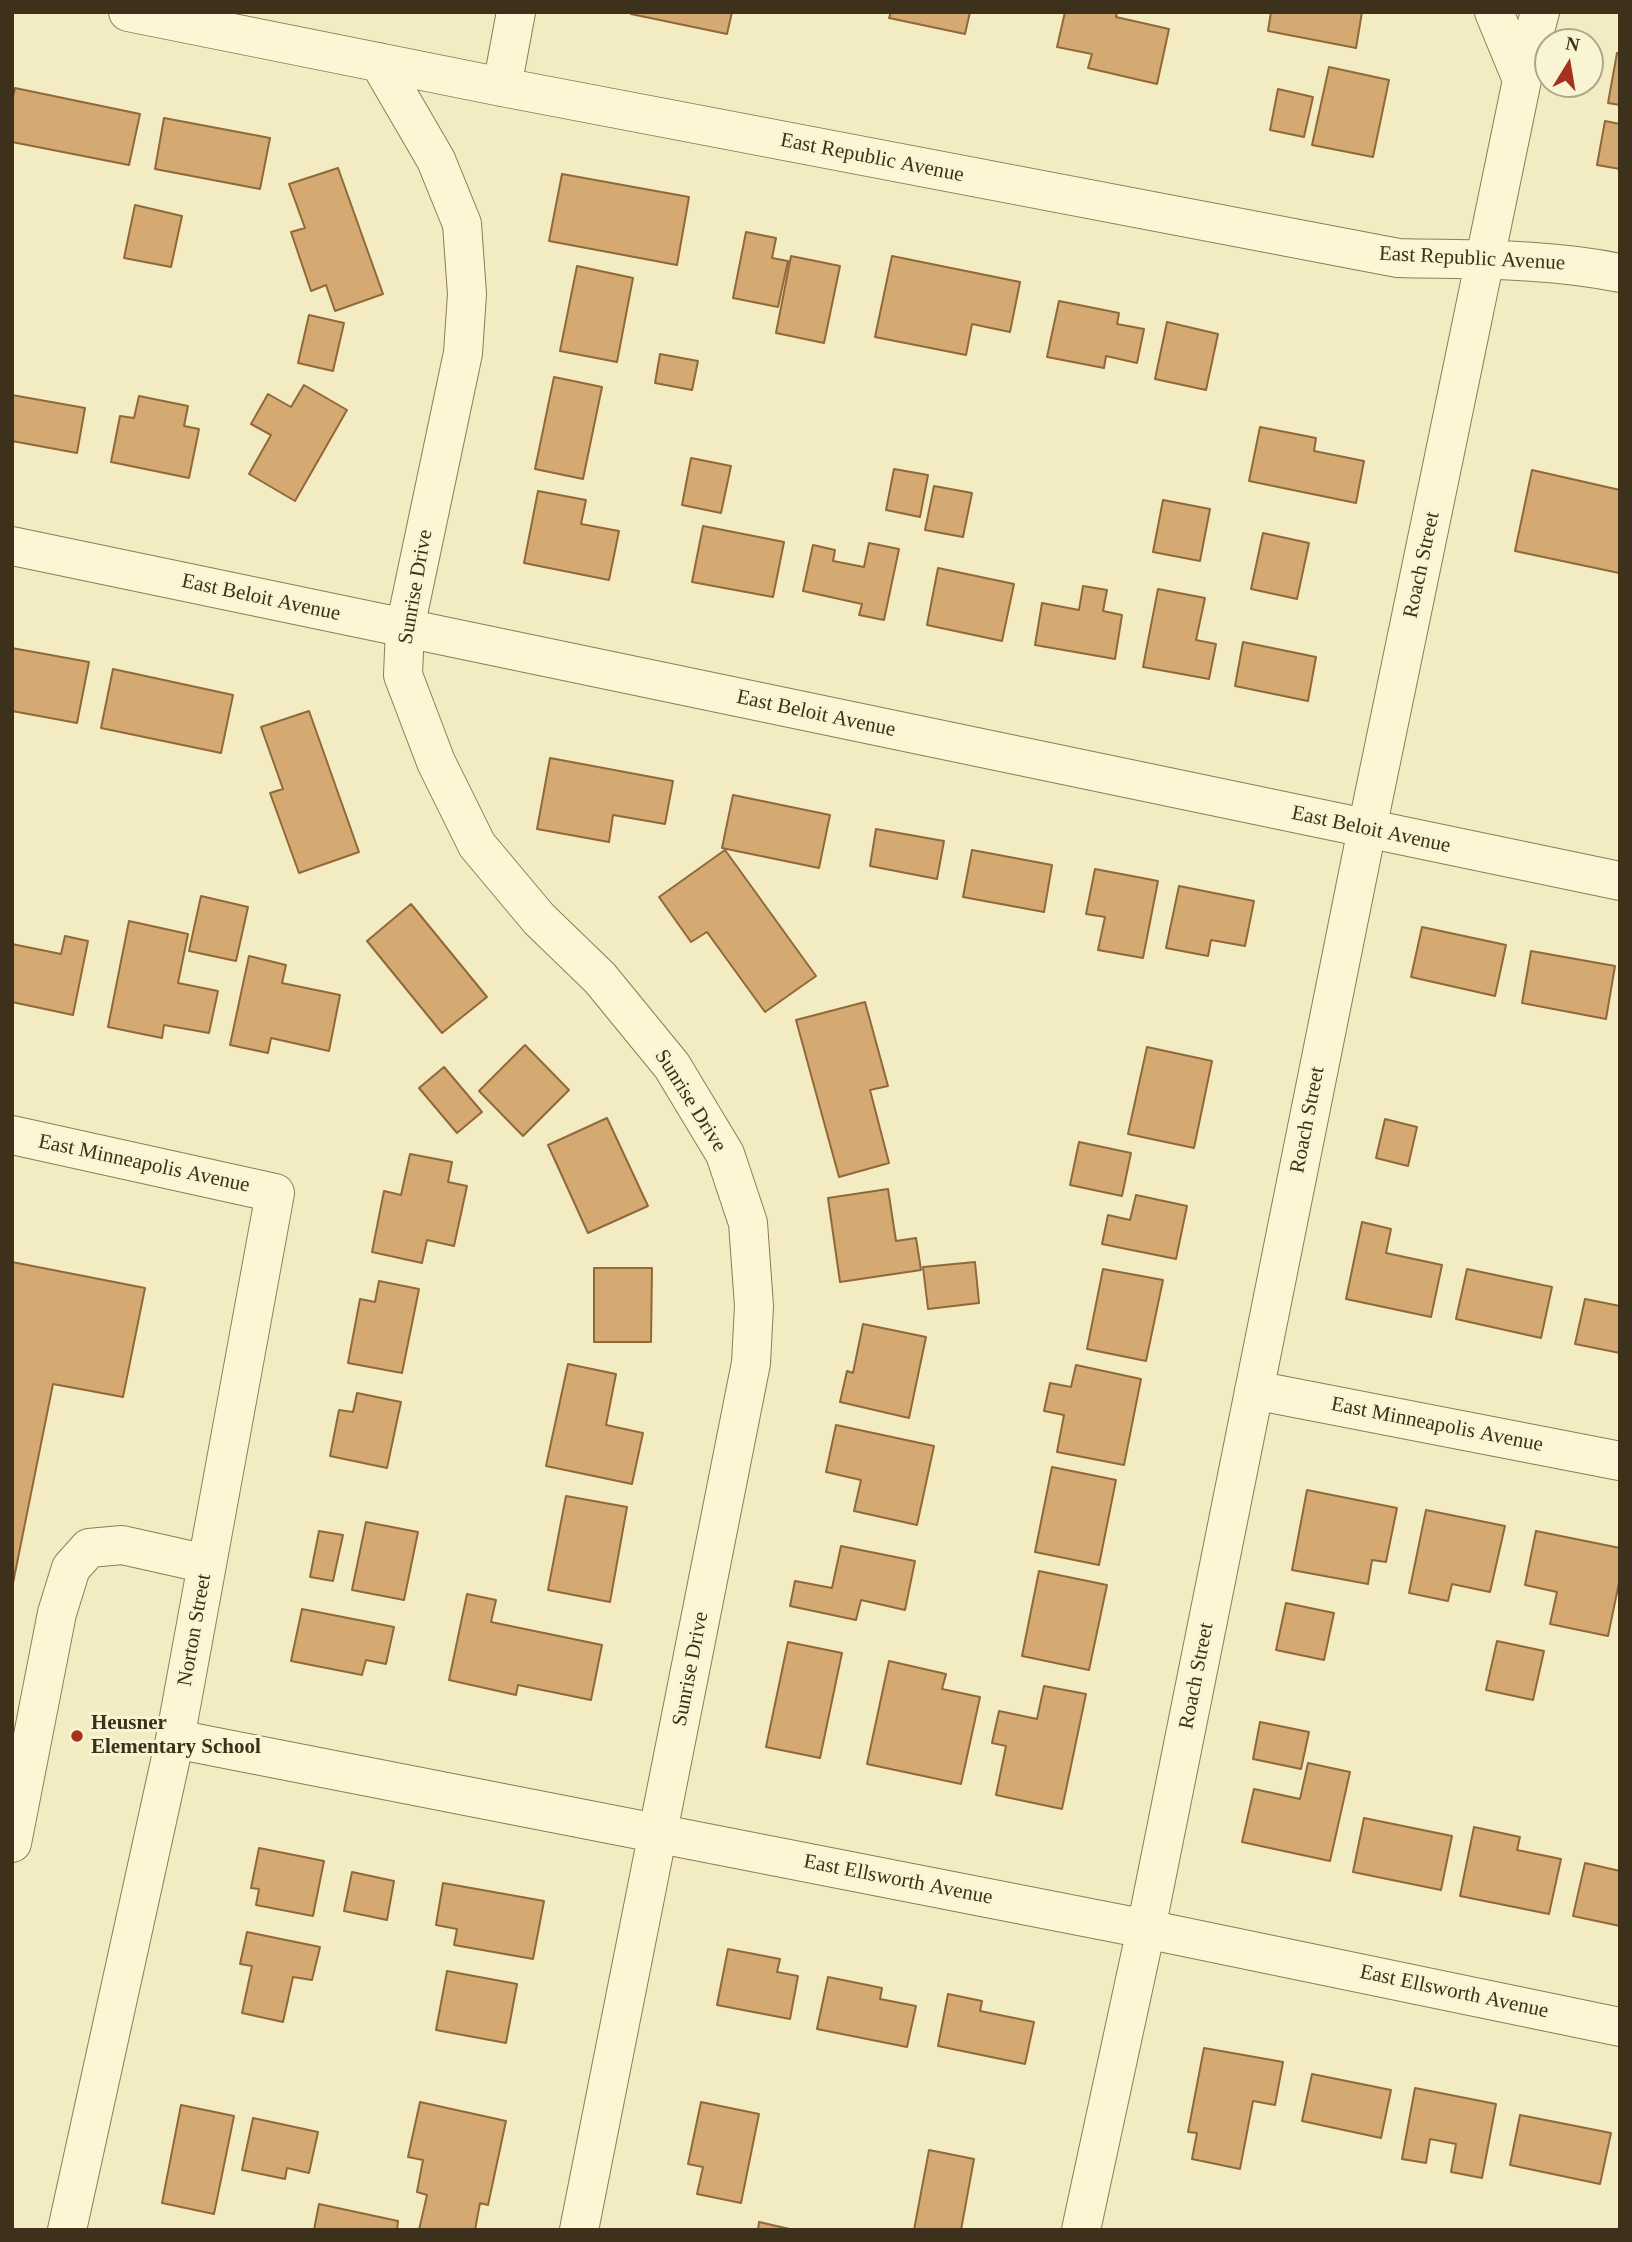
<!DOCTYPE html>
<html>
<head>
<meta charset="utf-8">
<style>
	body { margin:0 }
	#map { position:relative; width:1632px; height:2242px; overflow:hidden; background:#f3ebc1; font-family:"Times New Roman",serif }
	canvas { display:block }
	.frame { position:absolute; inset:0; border:14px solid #3d311c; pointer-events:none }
	.north { position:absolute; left:1534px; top:28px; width:70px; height:70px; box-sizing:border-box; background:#f9f4d1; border:2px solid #aea689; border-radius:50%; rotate:11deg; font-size:19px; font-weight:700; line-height:28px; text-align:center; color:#3d311c }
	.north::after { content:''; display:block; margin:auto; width:24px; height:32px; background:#a5311f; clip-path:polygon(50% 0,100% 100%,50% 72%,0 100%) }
</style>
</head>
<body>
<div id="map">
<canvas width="1632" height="2242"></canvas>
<div class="frame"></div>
<div class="north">N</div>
</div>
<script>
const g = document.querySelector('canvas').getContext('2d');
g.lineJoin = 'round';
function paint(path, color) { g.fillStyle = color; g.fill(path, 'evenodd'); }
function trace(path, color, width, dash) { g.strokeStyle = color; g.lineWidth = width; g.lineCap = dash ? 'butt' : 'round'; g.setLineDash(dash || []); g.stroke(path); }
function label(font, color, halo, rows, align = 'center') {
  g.font = font + ' "Times New Roman",serif'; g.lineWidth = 6; g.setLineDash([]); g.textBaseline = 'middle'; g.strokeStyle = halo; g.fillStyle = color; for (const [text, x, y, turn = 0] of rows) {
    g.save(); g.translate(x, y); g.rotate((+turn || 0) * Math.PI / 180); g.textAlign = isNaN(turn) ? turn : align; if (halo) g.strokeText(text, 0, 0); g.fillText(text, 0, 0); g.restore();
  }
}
const building = new Path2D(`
	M631,12H732L727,34L631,14Z
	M891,12H970L965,34L889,18Z
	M1065,12H1117L1116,17L1169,29L1157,84L1088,68L1092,54L1057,47Z
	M1271,12H1362L1356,48L1268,31Z
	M1617,53H1620V105L1608,103Z
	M1329,67L1389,80L1373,157L1312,145Z
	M15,88L140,114L129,165L12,142V101Z
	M1278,89L1313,97L1304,137L1270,130Z
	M164,118L270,138L260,189L155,169Z
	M1605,121L1620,124V169L1597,165Z
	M338,168L383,294L335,311L326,285L311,291L291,232L305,228L289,184Z
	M562,174L689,197L677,265L549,241Z
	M135,205L182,216L171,267L124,258Z
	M746,232L776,238L772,258L788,261L778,307L733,298Z
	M791,256L840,266L824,343L776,333Z
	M892,256L1020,282L1010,332L972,324L966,355L875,337Z
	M577,266L633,278L617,362L560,351Z
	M1059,301L1119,313L1117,324L1144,329L1137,363L1106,356L1104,368L1047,357Z
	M309,315L344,323L333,371L298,363Z
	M1167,322L1218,334L1206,390L1155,379Z
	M660,354L698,361L692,390L655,383Z
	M554,377L602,387L583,479L535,469Z
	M304,385L347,410L295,501L249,474L271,435L251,424L268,394L291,407Z
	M12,395L85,408L77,453L12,441Z
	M139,396L188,406L184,426L199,429L189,478L111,462L120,416L134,418Z
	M1260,427L1316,438L1314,451L1364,461L1356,503L1249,481Z
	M691,458L731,466L721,513L682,505Z
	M894,469L928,475L920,517L886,510Z
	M1532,470L1620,490L1619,573L1515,551Z
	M934,486L972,493L963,537L925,530Z
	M538,491L586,500L581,524L619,531L609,580L524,563Z
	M1163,500L1210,509L1200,561L1153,552Z
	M703,526L784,542L773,597L692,582Z
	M1263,533L1309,543L1297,599L1251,589Z
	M869,543L899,549L884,620L859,615L862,604L803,591L813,545L835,550L833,561L864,567Z
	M938,568L1014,584L1002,641L927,625Z
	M1083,586L1107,590L1103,611L1122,615L1115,659L1035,645L1042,603L1079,610Z
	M1158,589L1205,598L1196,640L1216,644L1209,679L1143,667Z
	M1243,642L1316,657L1308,701L1235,686Z
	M12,648L89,662L77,723L12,711Z
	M113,669L233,695L221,753L101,728Z
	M309,711L359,852L299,873L270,793L283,789L261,727Z
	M550,758L673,781L665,824L613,815L609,842L537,829Z
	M733,795L830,815L819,868L722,848Z
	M876,829L944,841L937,879L870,866Z
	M725,850L816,976L765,1012L707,932L691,942L659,897Z
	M972,850L1052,865L1044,912L963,897Z
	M1095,869L1158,881L1143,958L1098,950L1105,917L1086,914Z
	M1179,886L1254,901L1245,946L1211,940L1208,956L1166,948Z
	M201,896L248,907L236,961L189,951Z
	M411,904L487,997L442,1033L367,941Z
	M129,921L188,934L178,983L218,991L209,1033L164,1025L162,1038L108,1027Z
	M1422,927L1506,945L1495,996L1411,977Z
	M65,936L88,941L73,1015L12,1002V944L61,954Z
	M1531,951L1615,966L1606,1019L1522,1003Z
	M249,956L286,965L282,983L340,995L329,1051L271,1038L268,1053L230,1045Z
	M865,1002L888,1086L870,1090L889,1163L839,1177L796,1020Z
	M525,1045L569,1090L523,1136L479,1091Z
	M1147,1047L1212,1061L1194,1148L1128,1134Z
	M444,1067L482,1112L457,1133L419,1088Z
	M607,1118L648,1206L588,1233L548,1145Z
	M1385,1119L1417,1127L1408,1166L1376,1158Z
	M1079,1142L1131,1153L1122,1196L1070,1185Z
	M410,1154L452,1162L448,1182L467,1186L454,1246L427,1240L422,1263L372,1252L384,1191L401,1195Z
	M888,1189L896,1241L916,1238L921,1270L840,1282L828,1198Z
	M1136,1195L1187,1206L1176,1259L1102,1244L1108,1215L1130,1220Z
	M1362,1222L1391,1229L1386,1253L1442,1265L1431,1317L1346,1299Z
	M12,1262L145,1288L123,1397L53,1384L12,1588Z
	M975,1262L979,1303L928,1309L923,1267Z
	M594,1268H652L651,1342H594Z
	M1103,1269L1163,1280L1146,1361L1087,1349Z
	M1467,1269L1552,1287L1541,1338L1456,1319Z
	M379,1281L419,1289L402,1373L348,1363L360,1299L375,1302Z
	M1585,1299L1620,1306V1353L1575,1344Z
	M863,1324L926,1337L909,1418L840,1402L847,1371L853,1373Z
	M568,1364L616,1374L606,1425L643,1433L632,1484L546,1466Z
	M1076,1365L1141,1379L1124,1465L1057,1452L1064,1415L1044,1411L1050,1383L1071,1387Z
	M357,1393L401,1402L387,1468L330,1456L339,1410L353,1412Z
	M836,1425L934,1446L917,1525L854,1511L861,1480L826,1472Z
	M1052,1467L1116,1480L1099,1565L1035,1552Z
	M1307,1490L1397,1508L1386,1562L1372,1560L1368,1584L1292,1570Z
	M566,1496L627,1507L610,1602L548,1590Z
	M1426,1510L1505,1526L1490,1592L1452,1584L1448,1601L1409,1593Z
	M366,1522L418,1532L404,1600L352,1590Z
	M319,1531L343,1535L333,1581L310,1577Z
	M1536,1531L1620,1548V1578L1608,1636L1550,1624L1557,1592L1525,1585Z
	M841,1546L915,1561L905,1610L861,1600L856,1620L790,1606L795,1581L832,1588Z
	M1039,1571L1107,1585L1089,1670L1022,1656Z
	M467,1594L496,1600L491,1622L602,1645L591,1700L518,1685L516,1695L449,1680Z
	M1286,1603L1334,1613L1324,1660L1276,1650Z
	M302,1609L394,1627L386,1664L366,1660L362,1675L291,1661Z
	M1497,1641L1544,1651L1533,1700L1486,1690Z
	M788,1642L842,1653L820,1758L766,1747Z
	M889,1661L946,1674L942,1689L980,1697L961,1784L867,1764Z
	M1044,1686L1086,1694L1062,1809L996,1795L1006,1746L992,1743L999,1711L1037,1719Z
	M1260,1722L1309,1732L1301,1769L1253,1759Z
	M1308,1763L1350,1772L1330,1861L1242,1842L1254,1789L1300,1799Z
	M1364,1818L1452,1836L1441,1890L1353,1872Z
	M1474,1827L1520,1837L1517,1850L1561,1859L1549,1914L1460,1896Z
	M259,1848L324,1861L313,1916L256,1905L259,1889L251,1888Z
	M1585,1863L1620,1871V1926L1573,1916Z
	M352,1872L394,1881L387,1920L344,1911Z
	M443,1883L544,1901L533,1959L454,1945L457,1929L436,1925Z
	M247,1932L320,1947L312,1980L293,1977L283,2022L242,2013L252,1966L240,1964Z
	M728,1949L780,1959L777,1972L798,1976L790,2019L717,2005Z
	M447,1971L517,1984L506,2043L436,2030Z
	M828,1977L882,1988L880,1999L916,2006L907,2047L817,2029Z
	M948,1994L982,2001L980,2011L1034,2022L1025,2064L938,2046Z
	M1204,2048L1283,2062L1275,2105L1253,2101L1240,2169L1192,2159L1197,2133L1188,2132Z
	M1312,2074L1391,2090L1381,2138L1302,2121Z
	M1415,2088L1496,2104L1482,2178L1451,2172L1456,2144L1430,2139L1426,2163L1402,2159Z
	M420,2102L506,2121L488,2205L480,2203L475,2230H419L427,2195L417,2192L423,2160L408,2157Z
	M701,2102L759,2114L741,2203L697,2194L703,2167L688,2164Z
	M181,2105L234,2116L214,2214L162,2203Z
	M1520,2115L1611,2133L1600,2184L1510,2165Z
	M253,2118L318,2132L309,2173L287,2168L285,2179L242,2170Z
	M929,2150L974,2159L961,2230H914Z
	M319,2204L398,2221L397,2230H314Z
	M759,2222L794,2230H758Z`);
paint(building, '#d5aa72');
trace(building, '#916839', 2);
const minor = new Path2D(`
	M128,12L502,87L1398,258C1472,260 1547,258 1620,273
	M1494,12L1522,80
	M379,62L436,160L462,224L467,294L463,353L405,628L403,675L436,762L477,845L539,919L600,978L672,1066L725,1154L748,1223L754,1306L751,1363L579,2230
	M502,87L516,12
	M12,546L1620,881
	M12,1135L275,1193L175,1739L67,2230
	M1254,1390L1620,1461
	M175,1739L1146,1929L1620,2027
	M12,1843L57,1613L71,1568L89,1548L122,1545L207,1564
	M1081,2230L1146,1929L1367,829L1522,80L1540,12`);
trace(minor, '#8f7c56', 40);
trace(minor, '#fcf6d5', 38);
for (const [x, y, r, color] of [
	[77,1736,7,"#a5311f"]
]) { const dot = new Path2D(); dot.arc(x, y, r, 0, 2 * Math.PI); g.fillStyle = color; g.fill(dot); trace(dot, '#f9f4d1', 2.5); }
label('21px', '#3d311c', '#f9f4d1', [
	["East Republic Avenue",872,158,11],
	["East Republic Avenue",1472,259,3],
	["Roach Street",1422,565,-78],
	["Sunrise Drive",416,587,-80],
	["East Beloit Avenue",261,598,12],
	["East Beloit Avenue",816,714,12],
	["East Beloit Avenue",1371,830,12],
	["Sunrise Drive",690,1101,58],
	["Roach Street",1308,1120,-79],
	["East Minneapolis Avenue",144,1164,12],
	["East Minneapolis Avenue",1437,1425,11],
	["Norton Street",195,1630,-80],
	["Sunrise Drive",691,1669,-79],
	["Roach Street",1197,1676,-79],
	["East Ellsworth Avenue",898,1880,11],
	["East Ellsworth Avenue",1454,1992,12]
]);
label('bold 21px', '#3d311c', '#f9f4d1', [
	["Heusner",91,1724],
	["Elementary School",91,1748]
], 'left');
</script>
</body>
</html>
